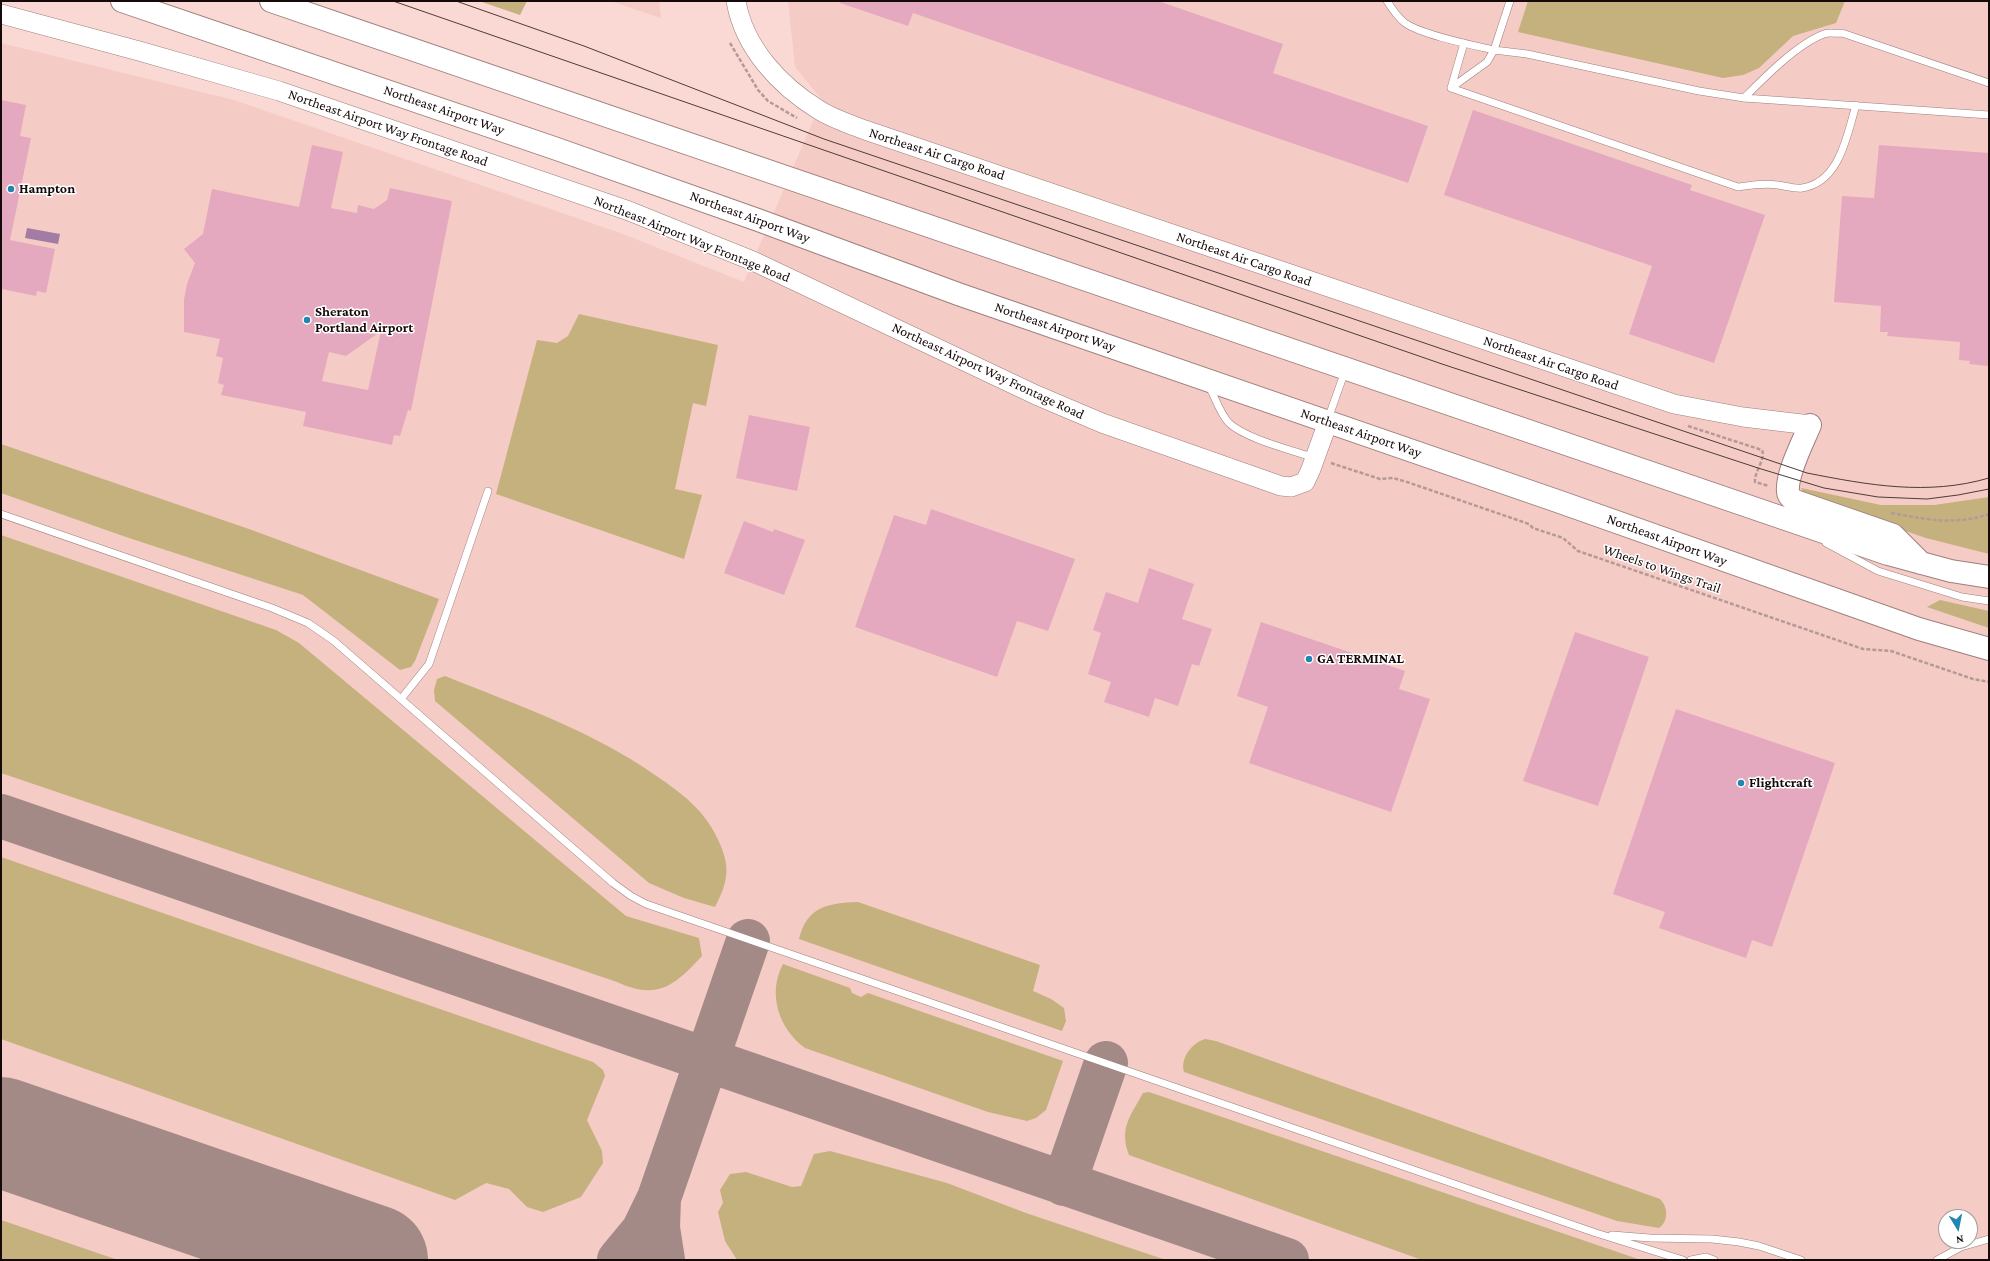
<!DOCTYPE html>
<html>
<head>
<meta charset="utf-8">
<style>
	body { margin:0 }
	#map { position:relative; width:1990px; height:1261px; overflow:hidden; background:#fad8d4; font-family:"Crimson Pro",serif }
	canvas { display:block }
	.frame { position:absolute; inset:0; border:2px solid #150a09; pointer-events:none }
	.north { position:absolute; left:1938px; top:1209px; width:40px; height:40px; box-sizing:border-box; background:#fff; border:1px solid #a19d9d; border-radius:50%; rotate:170deg; font-size:11px; font-weight:700; line-height:16px; text-align:center; color:#150a09 }
	.north::after { content:''; display:block; margin:auto; width:14px; height:18px; background:#2286b0; clip-path:polygon(50% 0,100% 100%,50% 72%,0 100%) }
</style>
</head>
<body>
<div id="map">
<canvas width="1990" height="1261"></canvas>
<div class="frame"></div>
<div class="north">N</div>
</div>
<script>
const g = document.querySelector('canvas').getContext('2d');
g.lineJoin = 'round';
function paint(path, color) { g.fillStyle = color; g.fill(path, 'evenodd'); }
function trace(path, color, width, dash) { g.strokeStyle = color; g.lineWidth = width; g.lineCap = dash ? 'butt' : 'round'; g.setLineDash(dash || []); g.stroke(path); }
function label(font, color, halo, rows, align = 'center') {
  g.font = font + ' "Crimson Pro",serif'; g.lineWidth = 3; g.setLineDash([]); g.textBaseline = 'middle'; g.strokeStyle = halo; g.fillStyle = color; for (const [text, x, y, turn = 0] of rows) {
    g.save(); g.translate(x, y); g.rotate((+turn || 0) * Math.PI / 180); g.textAlign = isNaN(turn) ? turn : align; if (halo) g.strokeText(text, 0, 0); g.fillText(text, 0, 0); g.restore();
  }
}
paint(new Path2D(`
	M610,1H659L661,18Z
	M788,1H1989V1260H1V43L234,100L623,234L744,282L822,100L795,67ZM1946,1217H1970V1241H1946Z`), '#f5cbc6');
paint(new Path2D(`
	M479,1H527L520,15Z
	M1528,1H1845L1836,23L1793,36L1759,68L1743,75L1723,78L1518,32Z
	M579,314L718,345L706,406L693,403L675,489L702,495L684,559L496,494L537,340L557,343L568,336Z
	M1,444L249,529L439,599L415,661L411,667L400,670L303,595L126,537L1,493Z
	M1801,488L1881,505H1934L1989,497V554L1926,538L1809,498L1804,494Z
	M1,535L276,630L299,643L626,916L699,938L702,956C675,985 658,1001 617,982L1,773Z
	M1940,600L1989,611V628L1927,607Z
	M445,676C517,705 591,730 655,775C683,794 707,812 720,844C724,853 728,866 726,876C725,887 720,897 715,907L684,898L649,883L435,701L434,690L437,679Z
	M1,857L593,1062L603,1070L605,1076L587,1120L602,1151L603,1163L581,1197L543,1212L527,1207L509,1189L486,1183L455,1200L1,1039Z
	M858,902L1040,965L1033,991L1051,999L1064,1008L1066,1021L1062,1031L799,939C807,906 829,903 858,902Z
	M783,964L850,988L852,993L861,997L868,993L1063,1061L1046,1110L1036,1118L1027,1121L988,1112L805,1048C779,1029 767,994 783,964Z
	M1205,1039L1216,1041L1660,1199C1668,1207 1669,1221 1659,1228L1617,1221L1184,1072C1180,1058 1192,1043 1205,1039Z
	M1149,1092L1641,1260H1422L1129,1155C1119,1128 1130,1117 1143,1093Z
	M830,1151L947,1183L1026,1213L1166,1260H737L725,1241L718,1212L723,1203L720,1190L730,1174L746,1172L792,1187L801,1186L814,1154Z
	M1,1220L118,1260H1Z`), '#c5b17d');
paint(new Path2D(`
	M27,228L60,234L58,244L25,238Z`), '#a37ca5');
trace(new Path2D(`
	M1,816L1287,1260
	M1064,1184L1106,1063
	M659,1198L658,1228L663,1260
	M619,1260L643,1231L659,1198L748,941`), '#a48a87', 44);
trace(new Path2D(`
	M1,1132L373,1260`), '#a48a87', 110);
paint(new Path2D(`
	M841,1H1158L1283,44L1273,73L1428,126L1408,183L913,13L908,26L840,3Z
	M1,100L26,105L20,136L31,138L10,240L55,249L46,293L37,291L36,296L1,289Z
	M1473,110L1692,185L1690,190L1765,215L1714,363L1629,334L1652,266L1444,195Z
	M312,145L343,152L331,208L357,213L358,205L374,209L387,200L390,188L452,201L411,411L408,410L400,436L394,435L392,445L303,426L306,412L221,395L224,385L218,383L223,358L216,356L220,339L184,332V300L187,284L195,263L184,249L203,234L212,189L299,207ZM381,331L368,390L322,381L329,352L346,356Z
	M1879,145L1989,153L1988,366L1969,364L1970,361L1959,360L1960,342L1887,336L1888,332H1880L1881,306L1834,302L1842,196L1874,198Z
	M749,415L810,427L797,491L736,478Z
	M931,509L1075,559L1048,631L1017,621L997,677L855,627L894,515L926,525Z
	M744,521L773,532L774,529L805,540L784,595L724,573Z
	M1149,568L1194,584L1182,619L1212,629L1199,666L1192,664L1178,706L1155,698L1149,717L1104,702L1111,682L1088,674L1101,633L1093,630L1106,592L1138,603Z
	M1261,622L1405,671L1399,689L1430,699L1391,812L1249,763L1268,707L1237,696Z
	M1575,632L1649,657L1598,806L1523,781Z
	M1676,709L1835,763L1772,947L1752,940L1746,958L1659,928L1665,912L1613,894Z`), '#e5a9bf');
const service = new Path2D(`
	M1387,1C1392,9 1397,17 1405,23C1422,35 1472,45 1494,50L1510,1
	M1451,88L1487,62L1494,50L1527,54L1699,91L1744,98L1989,115
	M1451,88L1738,187C1752,185 1764,183 1778,185C1785,186 1795,189 1802,188C1840,182 1847,135 1856,105
	M1451,88L1464,43
	M1744,98C1764,78 1797,44 1824,34C1829,32 1837,34 1842,33L1989,83
	M1209,386C1215,397 1220,414 1229,423C1246,439 1292,450 1315,458
	M1328,419L1345,371
	M1,514L272,608L308,623L334,641L613,883L631,896L646,904L1596,1233L1683,1260
	M1826,543L1878,571L1962,597L1989,601
	M401,699L429,664L488,491
	M1612,1235L1650,1238L1712,1239L1739,1242L1759,1246L1801,1260
	M1691,1260L1706,1257L1714,1260
	M1937,1260L1961,1247L1989,1239`);
const tertiary = new Path2D(`
	M736,1C744,48 780,86 819,110C833,119 850,124 865,130L1674,404L1743,417L1810,425
	M1,14L139,51L279,91L629,211L753,261L1036,395L1102,423L1281,486L1291,487L1305,482L1311,469L1328,422`);
const primary = new Path2D(`
	M122,1L554,148L758,220L958,294L1560,502L1919,629L1989,649
	M271,1L1888,554L1951,571L1989,577
	M1810,425C1803,442 1786,474 1788,492C1788,496 1792,499 1795,501L1893,535L1921,563`);
trace(service, '#9e7f7b', 8);
trace(tertiary, '#9e7f7b', 20);
trace(primary, '#9e7f7b', 24);
trace(new Path2D(`
	M730,43L758,90L768,101L797,118
	M1688,426L1762,450C1766,459 1754,472 1755,482L1769,486
	M1331,463L1380,479L1393,478L1407,482L1529,524L1533,528L1563,538L1578,551L1863,649L1891,651L1973,679L1989,682
	M1891,513C1926,519 1954,526 1989,514`), '#b49996', 2.5, [4, 2]);
trace(service, '#fff', 7);
trace(tertiary, '#fff', 19);
trace(primary, '#fff', 22);
trace(new Path2D(`
	M393,1L1442,364L1758,468L1824,488L1878,497L1927,499L1958,495L1989,489
	M456,1L584,46L824,139L1807,473C1868,485 1928,496 1989,478`), '#4d3c3a', 1);
for (const [x, y, r, color] of [
	[11,189,4,"#2286b0"],
	[307,320,4,"#2286b0"],
	[1309,659,4,"#2286b0"],
	[1741,783,4,"#2286b0"]
]) { const dot = new Path2D(); dot.arc(x, y, r, 0, 2 * Math.PI); g.fillStyle = color; g.fill(dot); trace(dot, '#fff', 1.5); }
label('14px', '#150a09', '#fff', [
	["Northeast Airport Way",444,110,19],
	["Northeast Airport Way Frontage Road",388,128,19],
	["Northeast Air Cargo Road",937,154,18],
	["Northeast Airport Way",750,217,20],
	["Northeast Airport Way Frontage Road",692,239,22],
	["Northeast Air Cargo Road",1244,259,19],
	["Northeast Airport Way",1055,327,19],
	["Northeast Air Cargo Road",1551,363,19],
	["Northeast Airport Way Frontage Road",988,371,25],
	["Northeast Airport Way",1361,433,19],
	["Northeast Airport Way",1667,540,20],
	["Wheels to Wings Trail",1662,569,19]
]);
label('bold 14px', '#150a09', '#fff', [
	["Hampton",19,189],
	["Sheraton",315,312],
	["Portland Airport",315,328],
	["GA TERMINAL",1317,659],
	["Flightcraft",1749,783]
], 'left');
</script>
</body>
</html>
